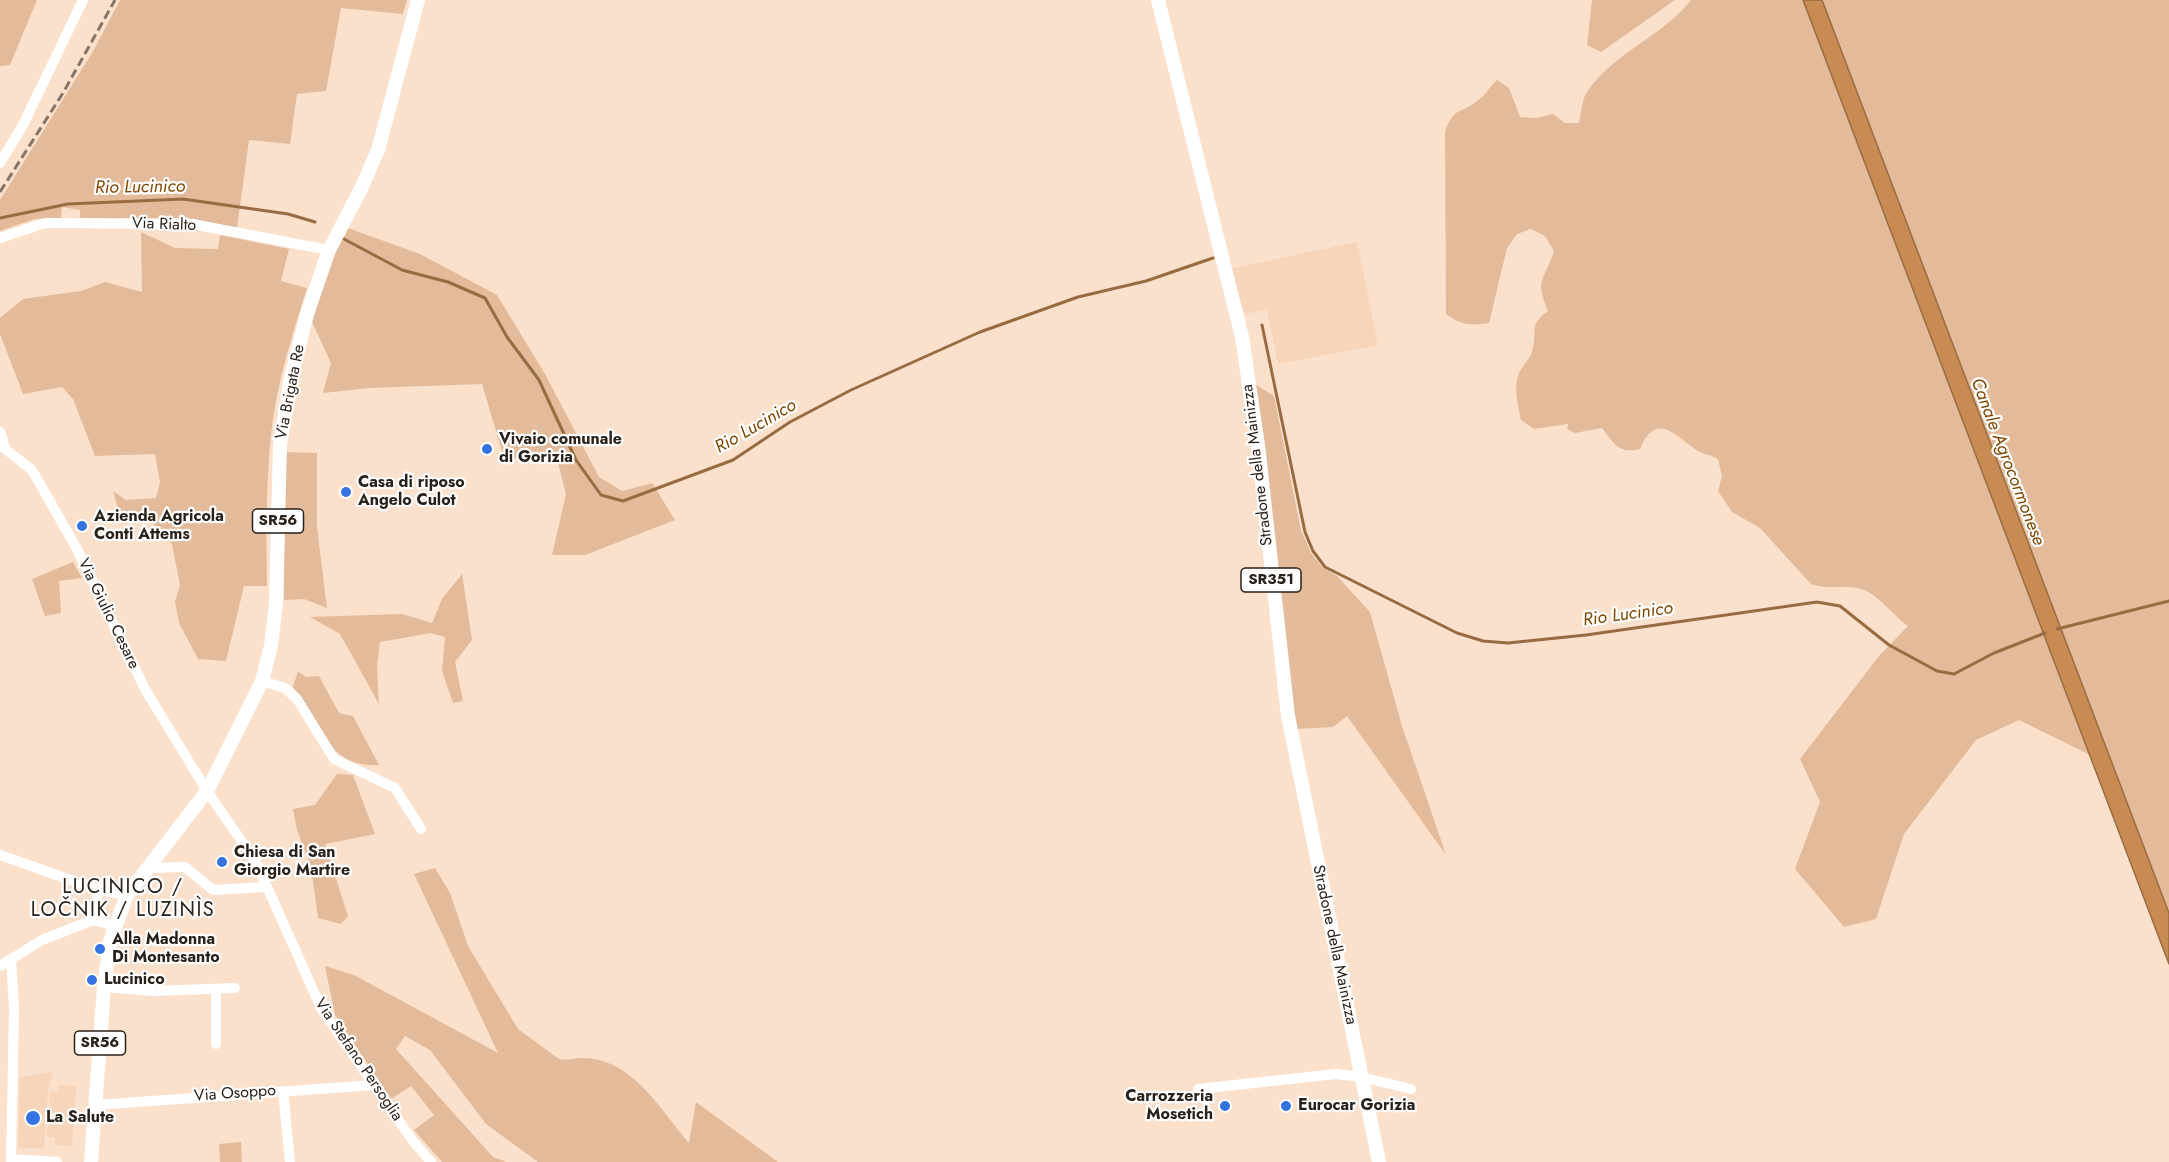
<!DOCTYPE html>
<html>
<head>
<meta charset="utf-8">
<style>
	body { margin:0 }
	canvas { display:block; background:#fbe0cb }
</style>
</head>
<body>
<canvas width="2169" height="1162"></canvas>
<script>
const g = document.querySelector('canvas').getContext('2d');
g.lineJoin = 'round';
function paint(path, color) { g.fillStyle = color; g.fill(path, 'evenodd'); }
function trace(path, color, width, dash) { g.strokeStyle = color; g.lineWidth = width; g.lineCap = dash ? 'butt' : 'round'; g.setLineDash(dash || []); g.stroke(path); }
function label(font, color, halo, rows, align = 'center') {
  g.font = font + ' Jost,sans-serif'; g.lineWidth = 4.5; g.setLineDash([]); g.textBaseline = 'middle'; g.strokeStyle = halo; g.fillStyle = color; for (const [text, x, y, turn = 0] of rows) {
    g.save(); g.translate(x, y); g.rotate((+turn || 0) * Math.PI / 180); g.textAlign = isNaN(turn) ? turn : align; if (halo) g.strokeText(text, 0, 0); g.fillText(text, 0, 0); g.restore();
  }
}
paint(new Path2D(`
	M1357,242L1378,345L1278,364L1267,309L1245,314L1230,269Z
	M53,1071L48,1089L44,1149L18,1147L20,1078Z
	M59,1085L76,1086L72,1146L55,1145V1137H47L48,1120L56,1121V1117L49,1116L50,1091L58,1092Z`), '#f6d5bb');
paint(new Path2D(`
	M0,0H37L10,65L0,66Z
	M120,0H407L403,14L341,8L326,91L297,94L290,144L249,140L237,228L189,218H80V210L62,207L61,218L34,219L0,231V200L92,53Z
	M1592,0H1675L1601,52L1587,45Z
	M1691,0H1803L2090,755L2019,720L1976,740L1904,834L1876,919L1844,927L1795,869L1820,802L1800,759L1879,656L1908,626C1892,615 1877,592 1858,588C1842,585 1826,590 1811,584L1760,528L1732,512L1718,491L1722,476L1718,459C1711,454 1703,455 1696,450C1675,435 1656,411 1640,449C1619,454 1614,444 1602,428L1575,433L1567,429L1568,424L1534,429L1521,420C1518,406 1513,387 1519,373C1523,365 1532,357 1533,348C1537,328 1529,325 1548,311C1534,278 1545,280 1554,251L1545,236L1531,229L1517,234L1507,248L1489,323C1471,326 1461,325 1446,314L1445,131C1455,106 1459,115 1476,102C1484,97 1490,86 1497,80L1509,88L1520,117L1536,118L1553,114L1565,123H1579C1581,113 1582,99 1587,92C1614,52 1662,37 1691,0Z
	M1822,0H2169V913Z
	M348,228L420,254L497,295L545,374L599,477L622,491L652,483L675,520L585,555H552L566,494L557,459L504,458L482,384L369,388L323,393L331,363L312,322L333,254Z
	M141,232L175,248L218,249L220,235L289,249L281,281L307,288C292,336 276,385 271,435C266,485 266,536 267,586H244L226,661L198,659L179,623L175,602L180,585L172,544L156,530L152,518L122,524L113,491L126,500L156,498L160,482L155,454L95,456L73,399L62,387L23,394L0,334V318L23,299L81,291L105,282L142,292Z
	M1255,384L1274,396L1301,530L1311,553L1322,567L1337,576L1370,612L1402,726L1446,855L1347,716L1333,727L1296,729Z
	M285,452L317,453V527L327,608L304,599L284,600Z
	M73,562L82,578L59,581L61,613L45,616L32,579Z
	M462,574L472,640L455,662L463,701L453,703L442,671L445,637L431,633L380,642L377,668L379,704L340,634L310,617L402,614L432,623L442,599Z
	M298,671L306,677L319,676L339,713L353,716L379,765C325,768 322,721 293,687Z
	M337,774L353,775L375,834L325,844L348,916L341,924L318,918L311,867L297,830L293,809L315,805Z
	M435,868L450,893L468,946L518,1029L559,1059C568,1061 574,1058 582,1058C632,1058 660,1109 689,1143L696,1102L778,1162H538L486,1124L430,1050L405,1036L396,1049L493,1157L507,1162H442L414,1130L434,1115L411,1086L391,1099L335,1015L325,966L354,975L498,1053L414,874Z
	M241,1142L242,1162H220L219,1144Z`), '#e3bb9a');
const water = new Path2D(`
	M1803,0H1822L2169,913V964Z`);
paint(water, '#c98b54');
trace(water, '#996b42', 1.5);
trace(new Path2D(`
	M0,218L68,204L183,199L288,214L315,222
	M344,239L402,270L448,282L485,298L507,337L539,380L576,460L601,495L623,501L733,460L790,422L851,390L980,332L1078,297L1146,281L1213,258
	M1262,325L1305,532L1313,551L1325,567L1457,633L1483,641L1508,643L1586,635L1817,602L1840,606L1889,645L1937,671L1954,674L1994,653L2045,633
	M2057,629L2169,601`), '#996b42', 3);
trace(new Path2D(`
	M0,163L23,125L83,0
	M0,238L45,223L192,224L329,250
	M0,432L5,447
	M0,445L32,470L77,549L146,691L207,791L256,862L322,1010L413,1141L431,1162
	M262,681L285,688L297,699L334,759L395,788L421,829
	M0,855L99,890L127,895
	M147,868L185,867L213,890L266,887
	M93,920L99,890
	M93,920L115,926
	M0,966L42,940L93,920
	M104,987L153,991L235,988
	M216,1044V990
	M1198,1089L1336,1074L1361,1077L1411,1089
	M283,1091L290,1162
	M96,1105L374,1085
	M11,1159L57,1162
	M11,1162L14,1008L11,959`), '#fff', 10);
trace(new Path2D(`
	M1158,0L1242,337L1258,445L1288,716L1379,1162
	M91,1162L104,987L110,941L127,895L207,791L262,681L271,646L276,603L280,445L290,382L307,314L329,250L361,189L378,150L418,0`), '#fff', 14);
trace(new Path2D(`
	M0,192L63,93L115,0`), '#867567', 3, [9, 4.5]);
for (const [x, y, r, color] of [
	[487,449,6,"#3473e1"],
	[346,492,6,"#3473e1"],
	[82,526,6,"#3473e1"],
	[222,862,6,"#3473e1"],
	[100,949,6,"#3473e1"],
	[92,980,6,"#3473e1"],
	[1225,1106,6,"#3473e1"],
	[1286,1106,6,"#3473e1"],
	[33,1118,8,"#3473e1"]
]) { const dot = new Path2D(); dot.arc(x, y, r, 0, 2 * Math.PI); g.fillStyle = color; g.fill(dot); trace(dot, '#fff', 2); }
for (const [x, y, w] of [
	[278,521,51],
	[1271,580,60],
	[100,1043,51]
]) { const box = new Path2D(); box.roundRect(x - w / 2, y - 12, w, 24, 4.5); g.fillStyle = '#fff'; g.fill(box); trace(box, '#2a2119', 1.5); }
label('bold 15px', '#2a2119', null, [
	["SR56",278,521],
	["SR351",1271,580],
	["SR56",100,1043]
]);
label('16px', '#2a2119', '#fff', [
	["Via Rialto",164,225,2],
	["Via Brigata Re",291,392,-79],
	["Stradone della Mainizza",1258,465,-97],
	["Via Giulio Cesare",108,614,64],
	["Stradone della Mainizza",1334,945,78],
	["Via Stefano Persoglia",358,1060,56],
	["Via Osoppo",235,1094,-4]
]);
label('bold 16px', '#2a2119', '#fff', [
	["Vivaio comunale",499,440],
	["di Gorizia",499,458],
	["Casa di riposo",358,483],
	["Angelo Culot",358,501],
	["Azienda Agricola",94,517],
	["Conti Attems",94,535],
	["Chiesa di San",234,853],
	["Giorgio Martire",234,871],
	["Alla Madonna",112,940],
	["Di Montesanto",112,958],
	["Lucinico",104,980],
	["Carrozzeria",1213,1097,"right"],
	["Mosetich",1213,1115,"right"],
	["Eurocar Gorizia",1298,1106],
	["La Salute",46,1118]
], 'left');
label('italic 18px', '#814700', '#fff', [
	["Rio Lucinico",140,188,-1],
	["Rio Lucinico",756,427,-30],
	["Canale Agrocormonese",2007,462,69],
	["Rio Lucinico",1628,615,-8]
]);
g.letterSpacing = '1.5px';
label('20px', '#2a2119', '#fff', [
	["LUCINICO /",123,888],
	["LOČNIK / LUZINÌS",123,911]
]);
g.letterSpacing = '0px';
</script>
</body>
</html>
